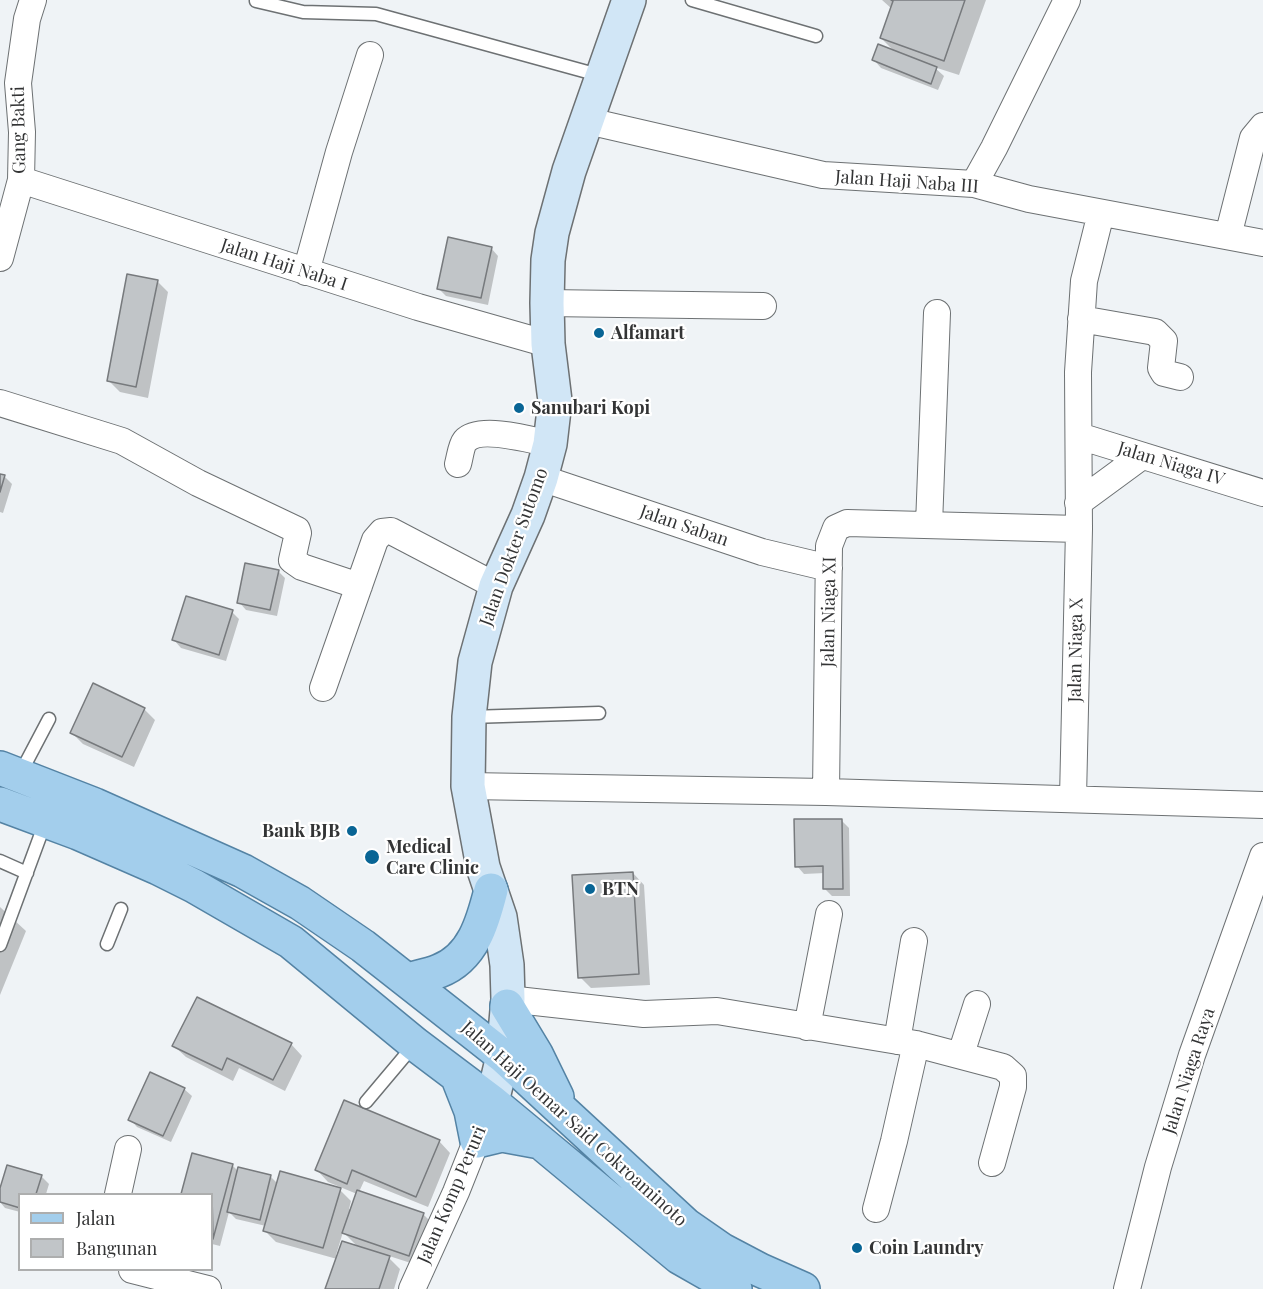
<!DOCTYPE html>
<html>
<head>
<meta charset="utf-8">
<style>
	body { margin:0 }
	#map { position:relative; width:1263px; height:1289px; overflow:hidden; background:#eff3f6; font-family:"Playfair Display",serif }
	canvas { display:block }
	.legend { position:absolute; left:18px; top:1193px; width:195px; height:78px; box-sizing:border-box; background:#fff; border:2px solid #adaeae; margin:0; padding:8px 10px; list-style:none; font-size:18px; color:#333435 }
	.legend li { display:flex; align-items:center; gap:12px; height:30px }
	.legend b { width:30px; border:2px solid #adaeae }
</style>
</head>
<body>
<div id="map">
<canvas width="1263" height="1289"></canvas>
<ul class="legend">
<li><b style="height:8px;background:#a3ceec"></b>Jalan</li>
<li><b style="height:16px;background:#c1c5c8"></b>Bangunan</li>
</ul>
</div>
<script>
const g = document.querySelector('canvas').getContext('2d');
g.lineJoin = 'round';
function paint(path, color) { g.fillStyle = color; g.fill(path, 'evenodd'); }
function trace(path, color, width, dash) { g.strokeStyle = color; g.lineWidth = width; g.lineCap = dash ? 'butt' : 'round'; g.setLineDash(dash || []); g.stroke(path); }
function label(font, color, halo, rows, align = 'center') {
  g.font = font + ' "Playfair Display",serif'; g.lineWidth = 4.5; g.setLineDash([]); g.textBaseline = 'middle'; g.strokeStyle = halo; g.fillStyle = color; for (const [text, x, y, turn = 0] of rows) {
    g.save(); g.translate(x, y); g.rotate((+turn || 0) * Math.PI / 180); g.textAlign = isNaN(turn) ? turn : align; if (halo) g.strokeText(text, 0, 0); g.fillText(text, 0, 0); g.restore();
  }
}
paint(new Path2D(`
	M882,0H986L959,75L934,67L944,76L938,90L881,68L874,60L896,53L881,38L892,9Z
	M491,248L498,256L488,305L446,296L439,289Z
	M157,281L168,292L148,398L120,392L108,380Z
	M0,475L4,476L12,484L3,513L0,512Z
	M278,571L285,578L277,616L246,610L239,602Z
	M232,612L239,619L226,661L181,648L174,640Z
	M144,709L155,720L134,767L83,744L72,733Z
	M841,820L849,828L850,896H832L825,889V873L804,874L797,866Z
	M633,873L644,885L650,985L591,988L580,977Z
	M0,907L26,931L0,995Z
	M291,1044L302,1056L285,1091L239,1068L233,1081L186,1057L174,1046Z
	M184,1089L192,1096L171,1142L137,1127L130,1119Z
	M439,1141L450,1153L428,1207L364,1181L359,1192L423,1214L435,1226L420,1266L386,1255L400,1269L394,1289H327L337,1259L276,1242L264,1230L266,1226L236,1219L229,1212L220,1246L212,1244V1194H182L193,1155L232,1165L239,1172V1169L271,1177L278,1184L340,1190L351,1201L349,1209L351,1210L357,1194L328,1182L317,1170ZM343,1232L359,1248L338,1256L336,1255Z
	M41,1176L49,1184L46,1194H20V1212L5,1208L0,1202V1193Z`), '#0003');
const building = new Path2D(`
	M891,0H965L944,61L880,38L893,1Z
	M878,44L937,67L931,84L872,60Z
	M448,237L492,247L481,298L437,289Z
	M127,274L158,280L136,387L107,381Z
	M0,474L5,475L0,492Z
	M245,563L279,570L270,610L237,603Z
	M186,596L233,610L219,655L172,640Z
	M93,683L145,708L122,757L70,733Z
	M794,819H842L843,889H823V866L795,867Z
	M633,872L639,974L578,978L572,875Z
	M197,997L292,1043L273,1080L227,1058L222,1070L172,1046Z
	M150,1072L185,1088L163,1136L128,1120Z
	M344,1100L440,1140L416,1197L352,1170L347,1184L315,1170Z
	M192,1153L233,1164L213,1239L212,1194H181Z
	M7,1165L42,1175L36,1194H20V1208L0,1202V1188Z
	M238,1167L271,1175L260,1220L227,1212Z
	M280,1171L341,1188L323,1248L263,1231Z
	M357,1190L424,1213L409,1256L342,1233Z
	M342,1241L390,1256L379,1289H325Z`);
paint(building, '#c1c5c8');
trace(building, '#777a7d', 1.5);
const lane = new Path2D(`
	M692,0L816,36
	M256,1L303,12L376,14L602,76
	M470,717L599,713
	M20,774L49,719
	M0,861L27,873
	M107,944L121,909
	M0,945L45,823
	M366,1102L414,1045`);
const street = new Path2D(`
	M588,121L823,175L974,184L1029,199L1263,243
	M21,180L418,307L548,344
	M974,184L994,148L1067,0
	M1228,236L1253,138L1263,126
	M0,258L21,180L22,132L18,83L27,19L33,0
	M306,272L339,152L370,55
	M547,303L763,306
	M1081,319L1155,332L1164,341L1161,368L1164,373L1180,377
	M0,403L122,441L198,483L297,530L298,533L292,560L302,567L359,586
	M1079,436L1263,493
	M458,464C460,457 461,446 465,441C479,425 532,440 550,444
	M541,478L762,552L829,568
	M1078,503L1142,456
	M929,525L937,313
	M323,688L375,540L382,532L391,531L496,586
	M468,786L826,792L1263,805
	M826,792L829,546L836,528L847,523L1079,529
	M1073,798L1079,529L1078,372L1084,281L1101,213
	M508,999L644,1014L717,1011L916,1044L1003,1067L1013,1076V1087L992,1163
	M807,1027L829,914
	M897,1041L914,941
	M961,1054L977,1004
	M118,1194L128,1149
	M876,1209L894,1141L916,1044
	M132,1270L208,1289
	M412,1289L456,1192L483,1124
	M1127,1289L1158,1167L1192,1055L1263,856`);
const secondary = new Path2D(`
	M492,1102L503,1056L508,999L507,965L500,917L483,867L468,786L469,717L475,662L496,586L528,515L541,478L550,444L555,401L548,344L547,303L548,260L552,233L569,171L629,0`);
const primary = new Path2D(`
	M0,768L95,805L243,871L300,903L363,946L503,1056L686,1225L722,1250L760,1270L803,1289
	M0,804L78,833L158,868L194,886L291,942L415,1044L492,1102L679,1257L735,1289
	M408,980C418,977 429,975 439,971C473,958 483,922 491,890
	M507,1006L536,1054L557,1097
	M458,1078L471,1111L477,1141L502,1135L540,1142`);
trace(lane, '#6d7173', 15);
trace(street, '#6d7173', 28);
trace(secondary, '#6d7173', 36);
trace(primary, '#5483a4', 36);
trace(lane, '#fff', 12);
trace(street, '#fff', 26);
trace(secondary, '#d1e6f6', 33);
trace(primary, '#a3ceec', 33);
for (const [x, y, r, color] of [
	[599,333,6,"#096595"],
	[519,408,6,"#096595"],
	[352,831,6,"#096595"],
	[372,857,8,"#096595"],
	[590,889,6,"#096595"],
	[857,1248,6,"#096595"]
]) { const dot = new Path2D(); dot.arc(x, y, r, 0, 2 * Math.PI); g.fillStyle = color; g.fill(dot); trace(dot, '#fff', 2); }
label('18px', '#333435', '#fff', [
	["Gang Bakti",19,130,-91],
	["Jalan Haji Naba III",907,182,4],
	["Jalan Haji Naba I",284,265,18],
	["Jalan Niaga IV",1171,464,17],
	["Jalan Saban",684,526,19],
	["Jalan Dokter Sutomo",514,547,-70],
	["Jalan Niaga XI",829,612,-89],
	["Jalan Niaga X",1076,650,-89],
	["Jalan Niaga Raya",1189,1071,-72],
	["Jalan Haji Oemar Said Cokroaminoto",574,1124,42],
	["Jalan Komp Peruri",452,1195,-67]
]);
label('bold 18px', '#333435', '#fff', [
	["Alfamart",611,333],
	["Sanubari Kopi",531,408],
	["Bank BJB",340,831,"right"],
	["Medical",386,847],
	["Care Clinic",386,868],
	["BTN",602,889],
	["Coin Laundry",869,1248]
], 'left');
</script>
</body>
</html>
